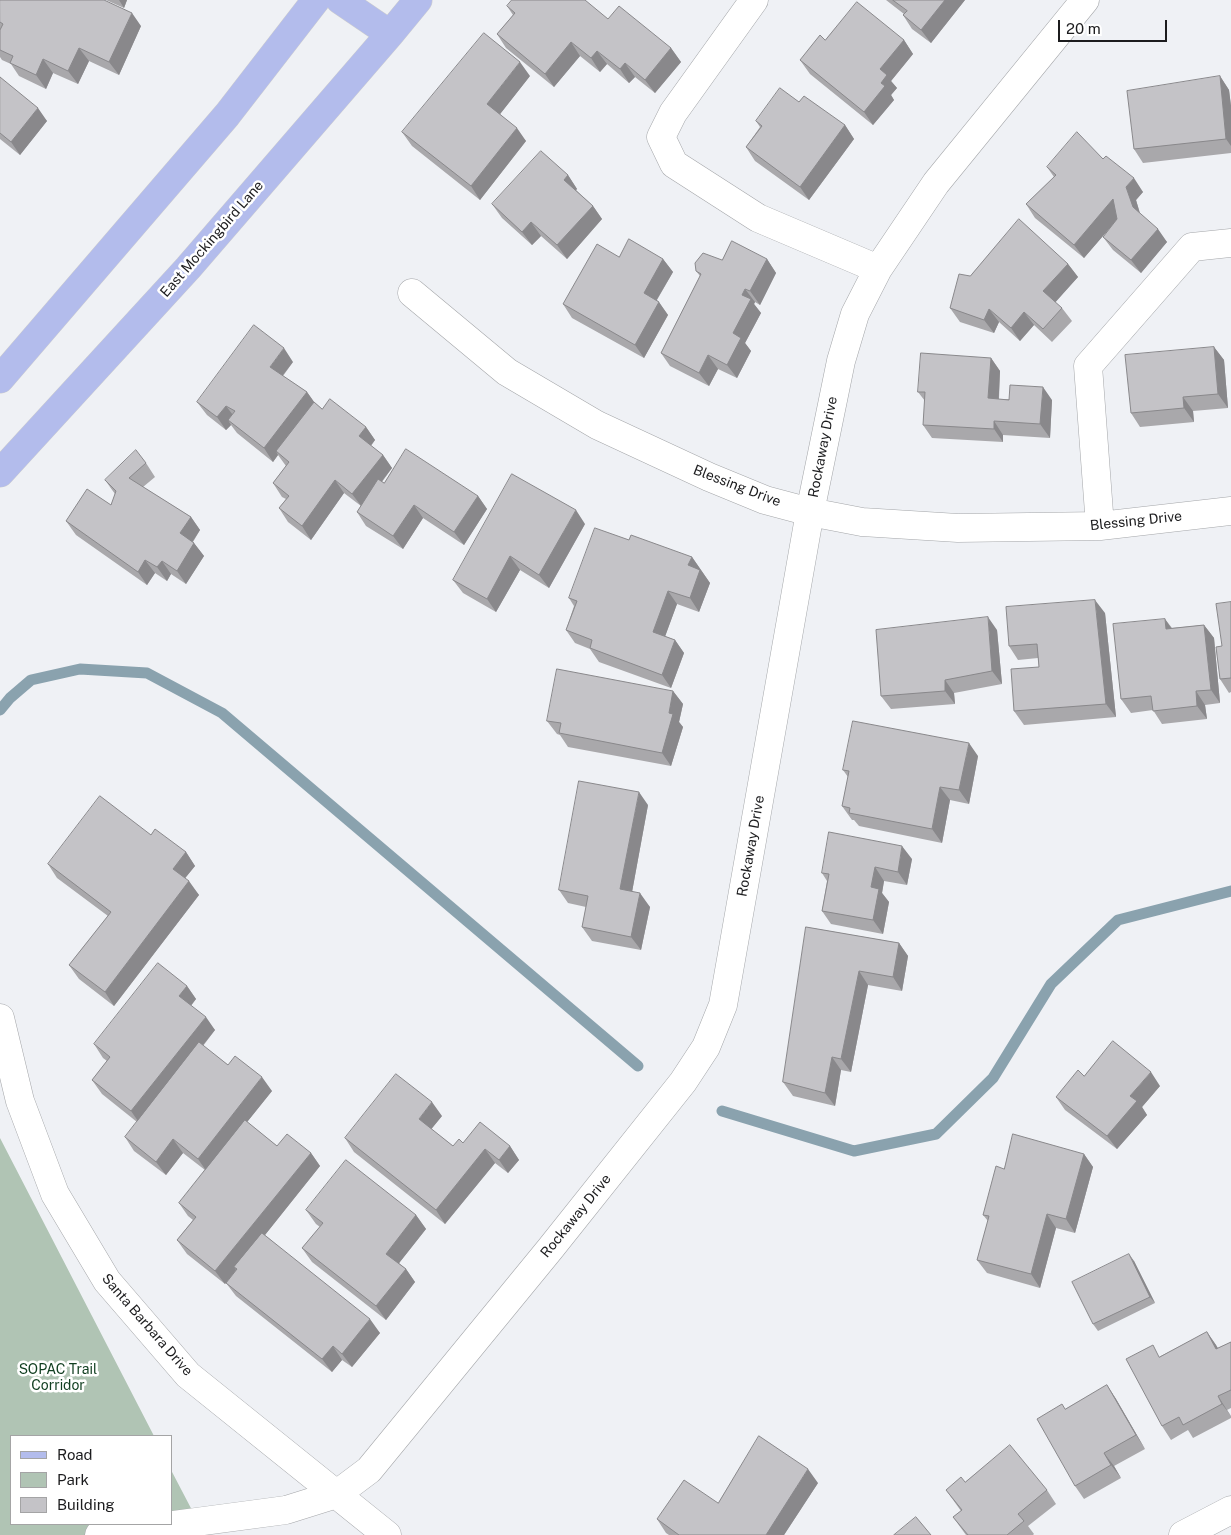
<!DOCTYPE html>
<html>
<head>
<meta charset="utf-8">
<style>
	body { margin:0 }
	#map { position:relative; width:1231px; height:1535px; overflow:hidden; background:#eff1f5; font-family:"Public Sans",sans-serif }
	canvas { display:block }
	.legend { position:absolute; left:10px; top:1435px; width:162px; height:90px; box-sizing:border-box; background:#fff; border:1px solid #a4a4a5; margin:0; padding:6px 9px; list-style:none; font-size:15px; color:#1c1c1e }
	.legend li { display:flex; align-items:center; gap:10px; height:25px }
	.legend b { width:25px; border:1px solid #a4a4a5 }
	.scale { position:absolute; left:1058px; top:20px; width:109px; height:22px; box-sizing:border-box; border:2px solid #1c1c1e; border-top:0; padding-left:6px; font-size:15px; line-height:18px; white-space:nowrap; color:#1c1c1e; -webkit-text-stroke:4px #fff; paint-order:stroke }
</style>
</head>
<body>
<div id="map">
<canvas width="1231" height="1535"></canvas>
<ul class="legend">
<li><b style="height:6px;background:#b3bcec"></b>Road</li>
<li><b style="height:14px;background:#b0c4b4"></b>Park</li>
<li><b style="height:14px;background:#c4c3c7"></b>Building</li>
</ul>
<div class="scale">20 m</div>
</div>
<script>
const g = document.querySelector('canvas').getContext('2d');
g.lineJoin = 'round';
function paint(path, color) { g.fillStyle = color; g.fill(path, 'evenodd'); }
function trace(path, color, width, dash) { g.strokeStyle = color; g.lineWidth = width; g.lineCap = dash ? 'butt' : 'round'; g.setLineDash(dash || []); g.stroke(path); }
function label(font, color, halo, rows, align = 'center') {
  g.font = font + ' "Public Sans",sans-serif'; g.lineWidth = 5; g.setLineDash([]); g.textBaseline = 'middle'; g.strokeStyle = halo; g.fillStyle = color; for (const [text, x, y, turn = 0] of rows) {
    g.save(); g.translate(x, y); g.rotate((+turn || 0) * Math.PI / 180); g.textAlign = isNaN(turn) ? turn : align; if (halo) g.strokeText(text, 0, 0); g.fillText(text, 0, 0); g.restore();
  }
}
paint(new Path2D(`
	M0,1138L154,1436H11V1524H171V1470L205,1535H0Z`), '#b0c4b4');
trace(new Path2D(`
	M0,710L10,698L31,680L80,669L147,673L222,713L638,1066
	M722,1111L854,1151L936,1134L993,1078L1051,984L1118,920L1231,891`), '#8aa2ae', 11);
const minor = new Path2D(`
	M754,0L673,113L661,137L674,164L758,218L878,269
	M412,293L507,372L597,425L709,477L765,500L810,512L862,522L958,528L1100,526L1231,511
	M1100,526L1088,366L1192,247L1231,243
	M0,1018L20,1101L55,1194L107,1281L188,1375L387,1535
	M99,1535L286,1510L337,1494L369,1470L550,1249L683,1082L706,1047L723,1005L810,512L841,361L855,314L878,269L936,183L1085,0
	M1183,1535L1231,1510`);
const major = new Path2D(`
	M340,0L390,34
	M0,379L227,115L316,0
	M0,473L188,268L390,34L418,0`);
trace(minor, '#a4a6a9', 29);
trace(major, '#cdcdce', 29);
trace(minor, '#fff', 28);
trace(major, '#b3bcec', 28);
paint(new Path2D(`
	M0,0L141,26L119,75L89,61L78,84L53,73L46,89L19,76L11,64L2,60L0,57Z
	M106,0H127L124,8Z
	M886,0H965L931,43L912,29L903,15L904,14Z
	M507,6L608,19L671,48L681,62L655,93L635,77L629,83L607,64L600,72L580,56L554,87L506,48L497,34L513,15Z
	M825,40H904L913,54L891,81L897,88L891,95L894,100L873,125L810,74L800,60Z
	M530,76L500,114L526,141L480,200L412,146L402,132Z
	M1220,76L1229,90L1231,106V153L1143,163L1134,149Z
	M0,77L47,121L20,155L0,139Z
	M799,102L845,125L854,139L809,200L755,161L746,147L760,127L756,121Z
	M1103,159L1143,192L1136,200L1140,213L1167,242L1141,273L1113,250L1103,237L1117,219L1084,258L1035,218L1026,204L1054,177L1047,167Z
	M568,175L577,189L576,190L593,206L602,219L567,259L541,236L532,245L502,218L492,204Z
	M619,257L663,259L673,272L657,300L668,315L644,358L572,318L563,304Z
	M767,259L776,273L760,305L755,302L754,304L761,313L745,343L751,351L737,378L718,369L709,386L670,366L661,353L700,276L696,271L722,260Z
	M1068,264L1078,277L1055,302L1062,308L1072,321L1052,342L1034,325L1020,341L999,322L994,333L960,322L950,308L970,276Z
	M1214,347L1224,360L1228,408L1193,411L1194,422L1140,427L1131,413Z
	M991,358L1000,371L999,399L1052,400L1050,438L1003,435V442L932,438L923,425L925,401L918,392Z
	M293,362L283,376L307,392L314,402L322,409L366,427L375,440L371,446L383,455L392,468L382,482L384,483L478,496L487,509L464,545L423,518L403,549L366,526L357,512L361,506L344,493L311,540L288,522L279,508L286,499L282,497L273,483L286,466L278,455L273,462L237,433L231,425L226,430L207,415L197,402Z
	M146,463L155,477L143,487L191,517L200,530L193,542L204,556L186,584L171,574L167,581L155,573L147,585L76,535L66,521L111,505L115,494L105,480Z
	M585,524L549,588L520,570L496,612L463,593L453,580Z
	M629,540L692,557L710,583L699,612L677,604L665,636L675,640L684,653L671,688L599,662L590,649L575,643L566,630L574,606L569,598Z
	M1231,602V692L1229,693L1220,679L1222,646Z
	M1105,613L1116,717L1024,725L1014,711L1039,667L1038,658L1018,660L1009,646Z
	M1165,619L1172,628L1204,625L1214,638L1220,703L1205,705L1207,719L1162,724L1153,710L1131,713L1121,699Z
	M997,630L1002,684L954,693L955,704L891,709L881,696Z
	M673,691L683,704L679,722L683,727L671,766L568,747L560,735L557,734L547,721Z
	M978,756L969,804L950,800L942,843L859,826L854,820H852L842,806L848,777L843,770Z
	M648,805L632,892L650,907L641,950L592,941L582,927L586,907L568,903L559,890Z
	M151,835L186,852L195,866L185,878L199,895L114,1006L79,979L69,965L108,916L57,878L48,864Z
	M912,859L907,885L884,881L882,893L889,902L883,934L831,924L822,911L827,881L822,873Z
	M806,927L899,943L908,956L902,991L868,985L851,1072L841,1070L835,1106L793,1096L783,1082Z
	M187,986L196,999L191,1006L215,1030L203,1046L228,1065L272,1091L247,1122L277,1146L311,1153L320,1166L265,1235L380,1333L352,1367L342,1360L332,1372L236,1296L226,1283L225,1284L187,1254L177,1240L193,1220L188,1216L179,1203L205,1170L183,1153L166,1175L134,1151L125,1137L137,1122L102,1094L92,1080L107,1061L103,1058L94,1044Z
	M1160,1086L1142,1107L1147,1115L1117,1149L1065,1110L1056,1097Z
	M442,1116L431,1129L453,1146L463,1143L510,1146L519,1160L508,1173L495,1163L445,1224L354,1152L345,1138Z
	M1084,1154L1093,1167L1075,1233L1056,1228L1040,1288L987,1273L977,1260L988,1221L983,1215L1004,1169Z
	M306,1210L416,1215L426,1229L399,1263L406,1269L415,1282L386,1320L312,1262L302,1248L320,1227L316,1224Z
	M1134,1261L1155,1303L1098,1331L1093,1324Z
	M1207,1332L1218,1348L1231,1342V1408L1227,1410L1231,1416V1418L1193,1438L1188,1430L1171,1440L1162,1426L1161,1356Z
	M1107,1385L1116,1399L1145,1449L1114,1466L1121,1478L1084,1499L1075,1486L1066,1409Z
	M965,1482L1047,1490L1056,1504L1028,1526L1034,1534L1033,1535H966L953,1517L961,1511L946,1490Z
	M818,1483L784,1535H669L666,1533L657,1519L718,1503Z`), '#a9a8ab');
paint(new Path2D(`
	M119,0H127L124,8Z
	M945,0H965L931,43L921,30Z
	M132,13L141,26L119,75L109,62Z
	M904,40L913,54L891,81L897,88L891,95L894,100L873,125L864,112L881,83L880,69Z
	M571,42L580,56L554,87L545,74Z
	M79,48L89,61L78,84L68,71Z
	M671,48L681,62L655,93L645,80Z
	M597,51L607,64L600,72L591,58Z
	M43,59L53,73L46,89L36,75Z
	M520,62L530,76L497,118L487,104Z
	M625,63L635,77L629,83L620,69Z
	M1220,76L1229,90L1231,106V146L1226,139Z
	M38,108L47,121L20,155L11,142Z
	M845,125L854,139L809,200L800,187Z
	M517,128L526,141L480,200L471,186Z
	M568,175L577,189L573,193L564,180Z
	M1134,178L1143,192L1136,200L1142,221L1133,207L1126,187Z
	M1113,199L1123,213L1084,258L1074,245Z
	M593,206L602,219L567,259L557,245Z
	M531,222L541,236L532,245L522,232Z
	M1158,229L1167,242L1141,273L1131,260Z
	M663,259L673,272L653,306L644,293Z
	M767,259L776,273L760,305L750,291Z
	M1068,264L1078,277L1053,305L1043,291Z
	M745,289L755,302L754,304L761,313L745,343L751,351L737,378L727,365L733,333L742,295Z
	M659,302L668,315L644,358L635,345Z
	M989,309L999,322L994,333L984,320Z
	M1024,312L1034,325L1020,341L1011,328Z
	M1214,347L1224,360L1228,408L1218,394Z
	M284,348L293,362L279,380L270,367Z
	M708,355L718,369L709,386L699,373Z
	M991,358L1000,371L998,412L988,398Z
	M1043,387L1052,400L1050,438L1040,424Z
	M307,392L317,406L276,451L278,455L273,462L264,448Z
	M1183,397L1193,411L1194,422L1184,408Z
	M226,406L236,419L228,420L231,425L226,430L217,417Z
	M994,421L1003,435V442L994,429Z
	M366,427L375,440L368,449L359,436Z
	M383,455L392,468L362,507L352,494Z
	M335,480L344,493L311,540L302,526Z
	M478,496L487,509L464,545L454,532Z
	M414,505L423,518L403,549L393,536Z
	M576,510L585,524L549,588L539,575Z
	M191,517L200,530L189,547L180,533Z
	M194,543L204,556L186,584L177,571Z
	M510,556L520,570L496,612L487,599Z
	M692,557L710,583L699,612L690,598L688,565Z
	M145,560L155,573L147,585L138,572Z
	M162,561L171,574L167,581L157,567Z
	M668,591L677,604L662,645L653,632Z
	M1095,600L1105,613L1116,717L1106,704Z
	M988,617L997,630L1002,684L992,671Z
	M1165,619L1174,632L1166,629Z
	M1204,625L1214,638L1220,703L1211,690Z
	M675,640L684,653L671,688L662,675Z
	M945,680L954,693L955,704L945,691Z
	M673,691L683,704L679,722L683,727L671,766L662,753Z
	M1196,691L1205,705L1207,719L1197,706Z
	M969,743L978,756L969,804L959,790Z
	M940,787L950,800L942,843L932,829Z
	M639,792L648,805L630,903L620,889Z
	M902,846L912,859L907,885L898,872Z
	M186,852L195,866L182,882L173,869Z
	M875,867L884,881L882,893L889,902L883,934L873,920L871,887Z
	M189,881L199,895L114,1006L105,992Z
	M640,893L650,907L641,950L631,937Z
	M899,943L908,956L902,991L893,977Z
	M859,971L868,985L851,1072L841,1059Z
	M187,986L196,999L188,1009L179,996Z
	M206,1017L215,1030L140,1124L131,1111Z
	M832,1057L841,1070L835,1106L825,1093Z
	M1151,1072L1160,1086L1142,1107L1147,1115L1117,1149L1107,1136L1130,1096Z
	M262,1077L272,1091L207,1172L198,1159Z
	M432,1102L442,1116L429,1132L419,1119Z
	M173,1139L183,1153L166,1175L156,1162Z
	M510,1146L519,1160L508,1173L499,1160Z
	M485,1149L495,1163L445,1224L436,1210Z
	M311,1153L320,1166L237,1270L234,1267L236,1270L225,1284L215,1271Z
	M1084,1154L1093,1167L1075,1233L1066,1219Z
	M1047,1214L1056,1228L1040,1288L1031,1274Z
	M416,1215L426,1229L396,1267L386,1254Z
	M1129,1254L1134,1261L1155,1303L1150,1297Z
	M406,1269L415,1282L386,1320L376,1306Z
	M370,1319L380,1333L352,1367L342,1354Z
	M1207,1332L1216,1345L1225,1363L1216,1349Z
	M333,1346L342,1360L332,1372L322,1359Z
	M1107,1385L1116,1399L1145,1449L1136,1435Z
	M1218,1396L1227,1410L1231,1416L1222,1404Z
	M1104,1453L1114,1466L1121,1478L1111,1465Z
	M808,1469L818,1483L784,1535H766Z`), '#89888b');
const building = new Path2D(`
	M0,0H104L132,13L109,62L79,48L68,71L43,59L36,75L10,63L13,56L0,50V30L3,24L0,22Z
	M512,0H585L608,19L619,6L671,48L645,80L625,63L620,69L597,51L591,58L571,42L545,74L497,34L515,13L507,6Z
	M893,0H945L921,30L903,15L907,11Z
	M857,2L904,40L880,69L887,75L881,83L885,86L864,112L800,60L820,35L825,40Z
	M484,33L520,62L487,104L517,128L471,186L402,132Z
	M1220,76L1226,139L1134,149L1127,91Z
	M0,77L38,108L11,142L0,133Z
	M780,88L799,102L804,96L845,125L800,187L746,147L762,126L756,121Z
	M1077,132L1103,159L1106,156L1134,178L1126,187L1133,207L1158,229L1131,260L1103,237L1117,219L1113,199L1074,245L1026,204L1056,175L1047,167Z
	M541,151L568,175L564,180L593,206L557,245L531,222L522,232L492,204Z
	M1019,219L1068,264L1043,291L1062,308L1043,329L1024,312L1011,328L989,309L984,320L950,308L959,274L970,276Z
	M629,239L663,259L644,293L659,302L635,345L563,304L597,244L619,257Z
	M732,241L767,259L750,291L745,289L742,295L751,299L733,333L741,338L727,365L708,355L699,373L661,353L701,274L696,271L695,263L703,253L722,260Z
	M254,325L284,348L270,367L307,392L264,448L228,420L235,411L226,406L217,417L197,402Z
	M1214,347L1218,394L1183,397L1184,408L1131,413L1125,355Z
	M921,353L991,358L988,398L1009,400L1010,385L1043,387L1040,424L994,421V429L923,425L925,392H918Z
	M330,399L366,427L359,436L383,455L352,494L335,480L302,526L279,508L289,496L273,483L289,462L276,451L314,402L322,409Z
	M406,449L478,496L454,532L414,505L393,536L357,512L378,479L384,483Z
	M136,450L146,463L129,478L191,517L180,533L194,543L177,571L162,561L157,567L145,560L138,572L66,521L87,489L111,505L116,491L105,480Z
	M512,474L576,510L539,575L510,556L487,599L453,580Z
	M595,528L629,540L631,535L692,557L688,565L700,570L690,598L668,591L653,632L675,640L662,675L590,648L592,640L566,630L577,601L569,598Z
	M1095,600L1106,704L1014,711L1011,669L1039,667L1037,644L1009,646L1006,607Z
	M1231,602V678L1220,679L1216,647L1222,646L1216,604Z
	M988,617L992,671L945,680V691L881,696L876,630Z
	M1165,619L1166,629L1204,625L1211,690L1196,691L1197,706L1153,711L1151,696L1121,699L1113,624Z
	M557,669L673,691L669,713L673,714L662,753L559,733L561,723L547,721Z
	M853,721L969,743L959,790L940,787L932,829L849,813L850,808L842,806L849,771L843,770Z
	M579,781L639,792L620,889L640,893L631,937L582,927L588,896L559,890Z
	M100,796L151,835L155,829L186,852L173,869L189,881L105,992L69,965L111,912L48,864Z
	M829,832L902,846L898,872L875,867L871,887L879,889L873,920L822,911L829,874L822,873Z
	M806,927L899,943L893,977L859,971L841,1059L832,1057L825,1093L783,1082Z
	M158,963L187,986L179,996L206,1017L131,1111L92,1080L110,1057L94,1044Z
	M1113,1041L1151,1072L1130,1096L1137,1101L1107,1136L1056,1097L1078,1070L1084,1076Z
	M199,1042L228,1065L235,1056L262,1077L198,1159L173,1139L156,1162L125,1137Z
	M396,1074L432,1102L419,1119L453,1146L459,1139L463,1143L480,1122L510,1146L499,1160L485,1149L436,1210L345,1138Z
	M245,1120L277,1146L287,1134L311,1153L215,1271L177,1240L196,1217L179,1203Z
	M1013,1134L1084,1154L1066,1219L1047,1214L1031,1274L977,1260L989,1216L983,1215L996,1166L1004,1169Z
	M346,1160L416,1215L386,1254L406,1269L376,1306L302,1248L323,1223L306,1210Z
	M262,1233L370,1319L342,1354L333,1346L322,1359L226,1283L237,1269L234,1267Z
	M1129,1254L1150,1297L1093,1324L1072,1282Z
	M1207,1332L1216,1349L1231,1342V1390L1218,1396L1222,1404L1183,1425L1179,1417L1162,1426L1126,1359L1153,1345L1159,1357Z
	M1107,1385L1136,1435L1104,1453L1111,1465L1075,1486L1037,1419L1062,1404L1065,1409Z
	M759,1436L808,1469L766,1535H679L657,1519L684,1480L718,1503Z
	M1010,1445L1047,1490L1018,1514L1024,1521L1007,1535H968L953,1517L962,1510L946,1490L961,1477L965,1482Z
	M916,1517L931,1535H894Z`);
paint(building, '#c4c3c7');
trace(building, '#89888b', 1);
label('14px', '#1c1c1e', '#fff', [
	["East Mockingbird Lane",212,239,-49],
	["Rockaway Drive",823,447,-79],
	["Blessing Drive",737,486,21],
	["Blessing Drive",1136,521,-6],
	["Rockaway Drive",751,846,-80],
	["Rockaway Drive",576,1216,-51],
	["Santa Barbara Drive",147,1325,49]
]);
label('14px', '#103e20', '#fff', [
	["SOPAC Trail",58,1370],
	["Corridor",58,1386]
]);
</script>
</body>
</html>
